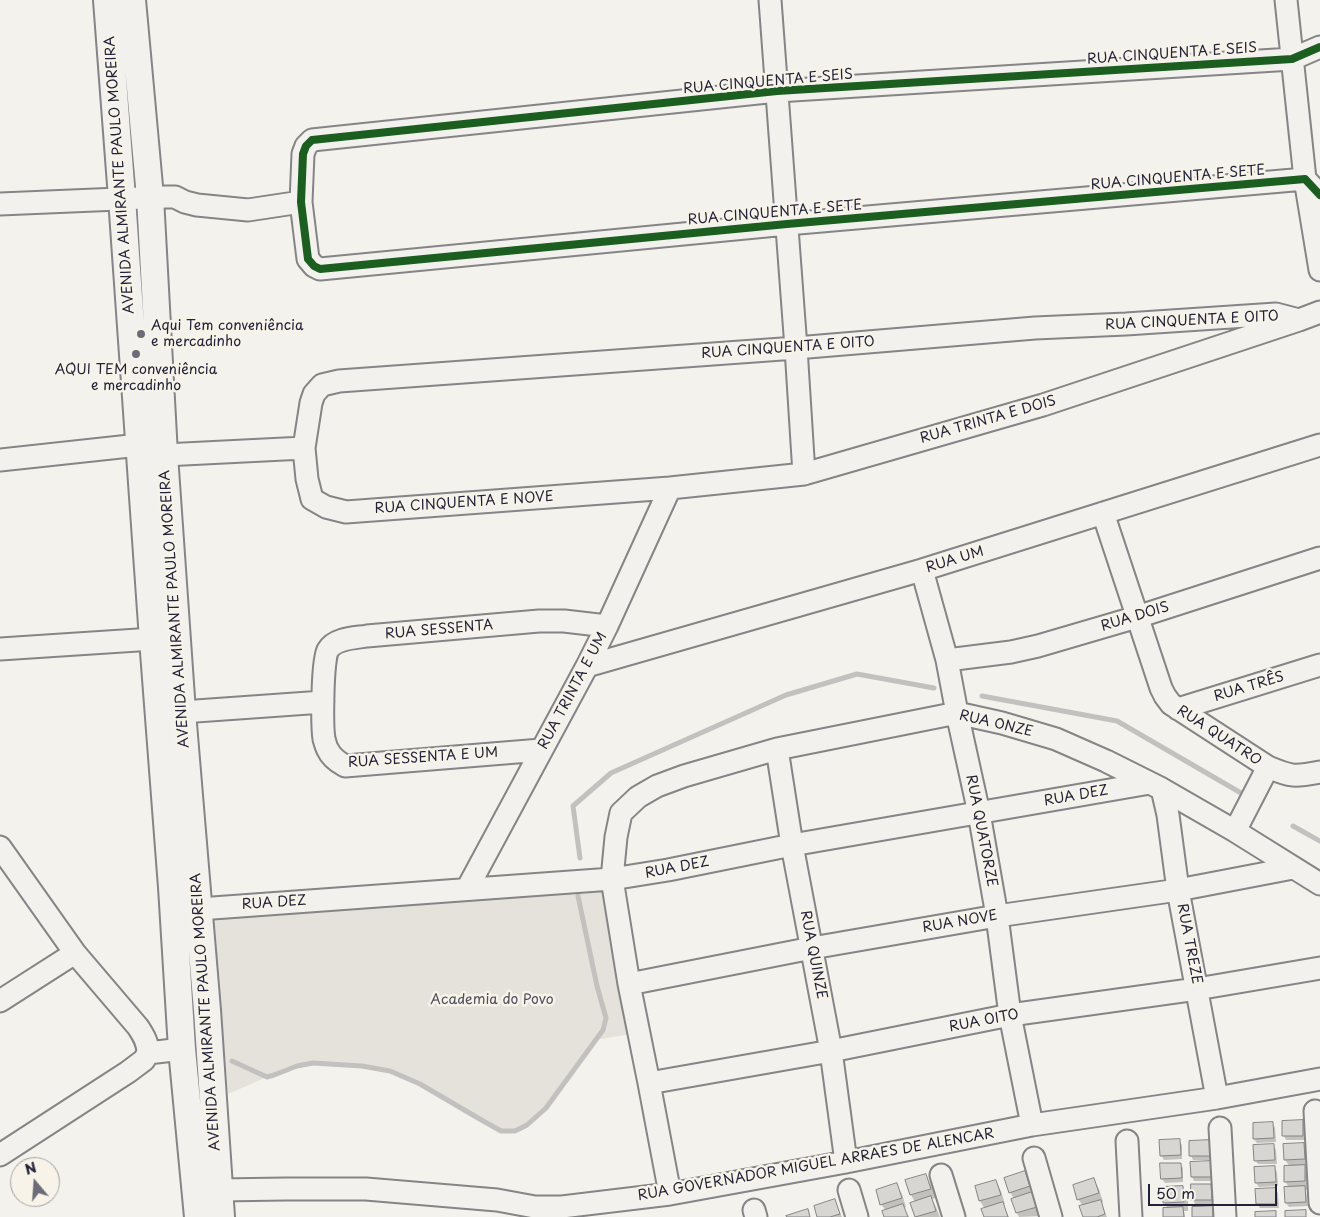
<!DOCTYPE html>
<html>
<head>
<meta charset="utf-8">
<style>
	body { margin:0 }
	#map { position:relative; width:1320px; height:1217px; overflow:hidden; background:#f4f2ec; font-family:"Playpen Sans",sans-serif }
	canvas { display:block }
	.north { position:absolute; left:10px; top:1157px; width:50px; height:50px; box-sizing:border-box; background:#f7f3e8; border:1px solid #a29fa3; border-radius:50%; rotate:342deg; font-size:14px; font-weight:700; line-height:20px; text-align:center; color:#22223b }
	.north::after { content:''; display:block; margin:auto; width:18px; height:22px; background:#6c6b79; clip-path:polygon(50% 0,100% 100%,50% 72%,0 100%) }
	.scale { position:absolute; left:1148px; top:1184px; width:129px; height:22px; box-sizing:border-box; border:2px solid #22223b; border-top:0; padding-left:6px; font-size:15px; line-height:18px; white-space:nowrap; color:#22223b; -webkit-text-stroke:4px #f7f3e8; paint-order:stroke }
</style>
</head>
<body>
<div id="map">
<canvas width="1320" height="1217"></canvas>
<div class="north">N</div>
<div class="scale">50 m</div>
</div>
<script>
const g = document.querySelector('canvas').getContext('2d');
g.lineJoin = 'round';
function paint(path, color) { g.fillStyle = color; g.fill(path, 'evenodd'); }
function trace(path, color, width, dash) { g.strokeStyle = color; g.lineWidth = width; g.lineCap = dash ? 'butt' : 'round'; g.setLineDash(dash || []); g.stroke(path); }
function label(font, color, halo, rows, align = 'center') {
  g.font = font + ' "Playpen Sans",sans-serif'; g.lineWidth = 5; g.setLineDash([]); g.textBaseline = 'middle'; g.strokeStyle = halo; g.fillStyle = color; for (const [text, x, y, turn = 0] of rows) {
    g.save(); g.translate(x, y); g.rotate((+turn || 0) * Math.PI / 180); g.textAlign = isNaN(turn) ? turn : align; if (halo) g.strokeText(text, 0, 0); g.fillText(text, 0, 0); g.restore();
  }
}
paint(new Path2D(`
	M606,884L631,1034L595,1040L546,1108L527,1125L515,1131H501L478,1118L420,1084L390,1071L362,1066L313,1063L297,1066L274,1075L267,1077L228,1094L213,913Z`), '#e5e2dc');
paint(new Path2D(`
	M1302,1121L1304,1125L1305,1140H1286L1284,1136Z
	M1273,1124L1275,1128L1276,1142L1257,1143L1254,1139Z
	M1179,1140L1182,1145V1159L1164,1160L1161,1155Z
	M1209,1141L1211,1145L1212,1160H1209L1213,1166V1181H1194L1192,1177L1191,1163L1208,1162V1160H1193L1191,1156Z
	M1274,1145L1276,1150L1277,1164H1258L1255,1160Z
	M1304,1145L1309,1154L1310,1168L1305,1169L1309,1176L1310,1190H1306L1308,1206L1289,1207L1286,1203L1289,1188L1285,1181L1290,1167L1285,1160Z
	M1180,1164L1183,1168V1182L1165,1183L1162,1179V1165Z
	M1274,1167L1277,1172L1278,1186L1259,1187L1256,1183Z
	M1025,1172L1030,1182L1035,1195L1033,1196L1037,1203L1042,1216L1019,1217L1017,1213L1012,1199H1014L1010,1192Z
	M926,1175L931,1185L936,1198L932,1199L936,1207L940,1217H916L912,1204L915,1202L911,1195L907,1181Z
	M1094,1180L1099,1189L1103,1202L1101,1203L1107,1217H1084L1083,1206L1078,1199Z
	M996,1181L1001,1191L1005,1204L1003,1205L1009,1217H985V1209L980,1201L976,1187Z
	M896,1184L902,1194L906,1207L904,1208L909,1217H885L886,1211L881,1204Z
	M1211,1185L1216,1194L1217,1209H1213L1218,1217H1194L1197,1208L1193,1200Z
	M1182,1187L1188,1197V1211H1184L1185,1217H1164L1168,1209L1164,1202Z
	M1275,1189L1278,1193L1279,1208H1260L1257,1204V1190Z
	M835,1201L842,1217H819Z`), '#0003');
trace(new Path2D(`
	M982,696L1117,721L1241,793
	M1293,826L1320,841
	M580,858L573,806L611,773L786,695L857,674L934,688
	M232,1061L267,1077L274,1075L297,1066L313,1063L362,1066L390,1071L420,1084L478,1118L501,1131H515L527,1125L546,1108L603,1030L606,1018L597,986L578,896`), '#c3c0c0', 5);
const building = new Path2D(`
	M1303,1120V1136H1282V1121Z
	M1273,1122L1274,1138L1253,1139V1123Z
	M1180,1139L1181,1155L1160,1156L1159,1140Z
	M1210,1140V1156H1189V1141Z
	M1304,1143L1305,1159L1284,1160L1283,1144Z
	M1274,1144L1275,1160L1254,1161L1253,1145Z
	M1211,1161L1212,1177H1191L1190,1162Z
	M1160,1163H1181L1182,1178L1161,1179Z
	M1305,1165V1181L1284,1182V1166Z
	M1275,1166L1276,1182L1255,1183L1254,1167Z
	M1025,1171L1030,1186L1009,1193L1004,1178Z
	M926,1174L931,1189L910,1195L905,1180Z
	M1094,1178L1099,1193L1077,1200L1073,1185Z
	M996,1180L1001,1195L979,1201L975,1186Z
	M897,1183L902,1198L880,1205L876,1190Z
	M1191,1184H1211L1212,1200H1191Z
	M1183,1186L1184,1202L1163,1203L1162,1187Z
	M1305,1186L1306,1202L1285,1203L1284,1187Z
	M1276,1188L1277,1204H1256L1255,1189Z
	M1032,1192L1037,1207L1016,1213L1011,1199Z
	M931,1196L936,1211L915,1217L910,1203Z
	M835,1199L840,1214L830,1217H817L814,1206Z
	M1101,1200L1105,1214L1097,1217H1083L1079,1206Z
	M1003,1202L1008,1217H984L981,1209Z
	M903,1204L908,1217H884L882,1211Z
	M1213,1206V1217H1192V1207Z
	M1183,1207L1184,1217H1163V1208Z
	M808,1209L810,1217H787L786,1216Z
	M1306,1210V1217H1285V1211Z
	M1276,1211V1217H1255V1212Z`);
paint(building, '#d7d6d3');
trace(building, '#858486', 1);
const minor = new Path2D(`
	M770,0L796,348L804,474
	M1286,0L1305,179L1320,270
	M1320,47L1292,59L777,91L312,140L306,146L303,154L301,202L308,259L314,266L320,269L787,224L1305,179L1320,195
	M0,204L166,197H175L185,202L197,205L248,210L301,202
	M1299,320L1043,405L804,474L670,488L346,512L326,507L312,499L307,479L304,448L311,403L314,394L322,385L339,381L796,348L1035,328L1126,324L1276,314L1299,320L1320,312
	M164,455L304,448
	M0,460L139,445
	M1103,513L1161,688L1165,696L1171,704L1268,767C1291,777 1295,777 1320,772
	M922,570L947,660L957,713L979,813L997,916L1010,1015L1032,1125
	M0,649L153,639
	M947,660L1011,652L1038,646L1137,617L1320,558
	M587,666L922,570L1320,445
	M1178,709L1320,665
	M182,712L323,702
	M777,749L792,845L831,1051L846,1162
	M541,750L345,766C338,762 331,757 328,750C326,747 325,742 324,739C322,727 322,659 328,650C335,638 355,638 367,636L539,621H564L607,626
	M1162,789L1168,815L1178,890L1217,1098
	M1235,831L1268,767
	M0,847L75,953L138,1027C144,1036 148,1043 148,1053
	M467,889L587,666L607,626L670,488
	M199,909L612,879L668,870L792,845L1150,783
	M629,984L812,948L997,916L1178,890L1293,868
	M0,1001L75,953
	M148,1053L182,1049
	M649,1083L831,1051L1010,1015L1197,989L1320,968
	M1315,1111L1320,1203
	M1220,1128L1225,1217
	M1127,1141L1131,1217
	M0,1155L128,1072L144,1060L148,1053
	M1034,1158L1051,1217
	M941,1175L954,1217
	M219,1190L286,1189H366L497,1200L535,1207H562L670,1194L846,1162L1032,1125L1217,1098L1320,1079
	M849,1190L857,1217
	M670,1194L649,1083L629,984L612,879L616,837L621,813L638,797L657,786L684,776L777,749L957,713L1002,723L1056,739L1106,761L1162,789L1235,831L1320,884
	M754,1210L756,1217`);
const major = new Path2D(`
	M107,0L122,198L153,639L172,887L182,1049L198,1217
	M132,0L150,197L164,455L182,712L207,1010L221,1217`);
trace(minor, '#858486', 25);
trace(major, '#858486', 30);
trace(minor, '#f2f1ed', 21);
trace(major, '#f2f1ed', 26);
trace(new Path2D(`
	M1320,47L1292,59L777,91L312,140L306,146L303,154L301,202L308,259L314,266L320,269L787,224L1305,179L1320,195`), '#1b5e20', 8);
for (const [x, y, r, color] of [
	[141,334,5,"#6c6b79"],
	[136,354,5,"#6c6b79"]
]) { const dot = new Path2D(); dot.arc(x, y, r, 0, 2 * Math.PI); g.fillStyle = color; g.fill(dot); trace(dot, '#f7f3e8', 2); }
label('14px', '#22223b', '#f7f3e8', [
	["RUA CINQUENTA E SEIS",1172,54,-4],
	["RUA CINQUENTA E SEIS",768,82,-5],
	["AVENIDA ALMIRANTE PAULO MOREIRA",120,175,-94],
	["RUA CINQUENTA E SETE",1178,178,-5],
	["RUA CINQUENTA E SETE",775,213,-5],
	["RUA CINQUENTA E OITO",1192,321,-3],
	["RUA CINQUENTA E OITO",788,348,-4],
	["RUA TRINTA E DOIS",988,420,-16],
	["RUA CINQUENTA E NOVE",464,503,-4],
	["RUA UM",955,560,-17],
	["AVENIDA ALMIRANTE PAULO MOREIRA",175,609,-94],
	["RUA DOIS",1135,617,-17],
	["RUA SESSENTA",439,630,-5],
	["RUA TRÊS",1249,687,-17],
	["RUA TRINTA E UM",573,691,-62],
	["RUA ONZE",996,724,13],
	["RUA QUATRO",1219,736,33],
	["RUA SESSENTA E UM",423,758,-4],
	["RUA DEZ",1076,796,-10],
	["RUA QUATORZE",981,831,79],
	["RUA DEZ",677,868,-11],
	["RUA DEZ",274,903,-4],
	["RUA NOVE",960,922,-10],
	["RUA TREZE",1189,944,79],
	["RUA QUINZE",813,955,79],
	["AVENIDA ALMIRANTE PAULO MOREIRA",206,1012,-94],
	["RUA OITO",984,1021,-11],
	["RUA GOVERNADOR MIGUEL ARRAES DE ALENCAR",816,1165,-10]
]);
label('14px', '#22223b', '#f7f3e8', [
	["Aqui Tem conveniência",151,326],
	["e mercadinho",151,342],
	["AQUI TEM conveniência",136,370,"center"],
	["e mercadinho",136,386,"center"]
], 'left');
label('14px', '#504f60', '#f7f3e8', [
	["Academia do Povo",492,1000]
]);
</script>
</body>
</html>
